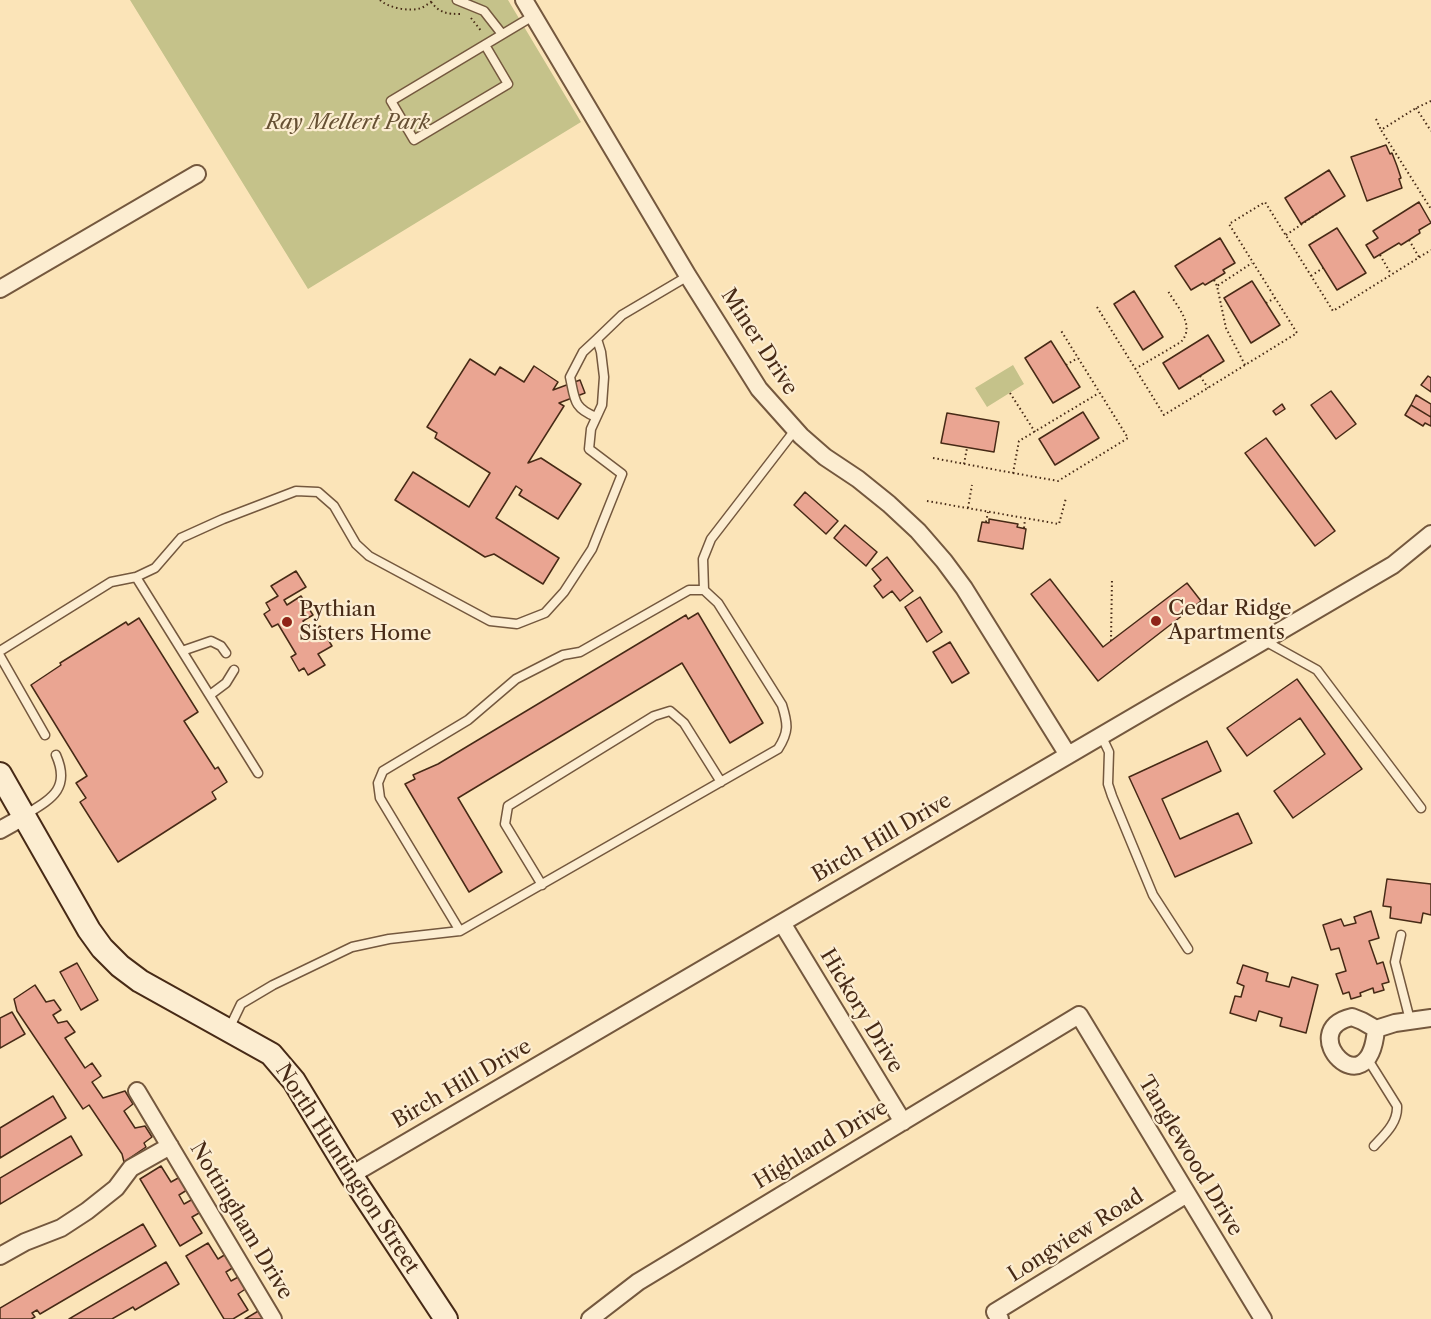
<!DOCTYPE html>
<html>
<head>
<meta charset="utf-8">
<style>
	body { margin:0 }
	canvas { display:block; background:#fbe4b8 }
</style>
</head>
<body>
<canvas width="1431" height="1319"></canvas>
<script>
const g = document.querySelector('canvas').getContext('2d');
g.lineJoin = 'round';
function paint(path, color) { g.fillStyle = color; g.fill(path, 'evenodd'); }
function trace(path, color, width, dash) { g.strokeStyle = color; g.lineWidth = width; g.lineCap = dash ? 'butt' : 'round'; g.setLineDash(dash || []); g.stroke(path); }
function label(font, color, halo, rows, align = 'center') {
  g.font = font + ' "Libre Caslon Text",serif'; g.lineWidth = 4.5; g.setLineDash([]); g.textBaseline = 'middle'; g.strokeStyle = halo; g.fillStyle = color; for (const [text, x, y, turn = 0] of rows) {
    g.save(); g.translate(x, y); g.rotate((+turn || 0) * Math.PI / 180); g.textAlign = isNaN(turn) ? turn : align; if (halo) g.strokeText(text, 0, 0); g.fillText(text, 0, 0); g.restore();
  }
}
paint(new Path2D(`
	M130,0H508L581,122L308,289Z
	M1013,365L1024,384L987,407L975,388Z`), '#c5c28a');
const building = new Path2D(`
	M1386,145L1390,154L1392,153L1397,166L1401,178L1399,179L1402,188L1367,201L1351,157Z
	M1329,170L1345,196L1301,224L1285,198Z
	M1419,202L1431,223L1419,230L1420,233L1401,245L1399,243L1374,258L1366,245L1378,238L1373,231Z
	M1337,228L1366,273L1337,290L1309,245Z
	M1220,238L1235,263L1223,270L1225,273L1205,285L1203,283L1191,290L1175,266Z
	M1252,281L1280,325L1251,343L1224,298Z
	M1134,291L1163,337L1143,350L1114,304Z
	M1208,335L1224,361L1179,389L1163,363Z
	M1051,341L1080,387L1053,403L1025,358Z
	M470,359L495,375L500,367L524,382L534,366L558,382L553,390L580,380L585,393L559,403L564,406L528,463L541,458L581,484L558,519L519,495L522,490L516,486L496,518L559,558L543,584L494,554L485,557L395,500L413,472L469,507L490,473L435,438L437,433L427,427Z
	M1428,376L1431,378V392L1421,385Z
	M1331,391L1356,424L1336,439L1311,405Z
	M1416,395L1431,404V417L1411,405Z
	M1282,404L1285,409L1276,415L1273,411Z
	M1411,405L1431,417V426L1425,423L1423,426L1405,415Z
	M1083,412L1099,438L1055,465L1039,439Z
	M947,413L999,422L994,452L941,443Z
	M1266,438L1335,531L1315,546L1245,453Z
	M805,492L838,521L826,534L794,505Z
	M989,519L1018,524L1017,527L1026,529L1023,549L978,541L982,522L989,523Z
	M845,525L877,552L866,566L834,538Z
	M887,557L913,591L900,601L892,591L883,598L874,586L881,580L872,569Z
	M296,571L306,587L284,600L287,605L301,596L313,615L303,621L310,632L320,626L332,646L318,654L325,665L308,675L304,668L299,671L291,657L296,654L278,624L272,627L264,614L270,610L266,603L278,596L271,586Z
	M1050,579L1103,647L1187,583L1201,601L1098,681L1031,594Z
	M920,597L942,632L927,642L905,607Z
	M698,613L763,723L730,743L682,663L458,798L502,872L469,892L405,784L415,779L413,775L438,764L686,615L688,619Z
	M139,618L198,712L184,721L215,769L218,767L227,782L212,792L216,799L118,862L80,802L86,798L76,783L87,776L31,685L61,665L60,663L126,622L128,625Z
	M950,642L969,673L952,683L933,652Z
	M1297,679L1362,769L1293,818L1274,791L1325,754L1300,718L1247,756L1227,728Z
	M1207,741L1221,771L1162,799L1180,839L1238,813L1252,843L1175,877L1129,777Z
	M1387,879L1431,884V915L1423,913L1421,923L1390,918L1391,907L1383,906Z
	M1371,911L1379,938L1369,941L1377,964L1383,962L1389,982L1382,984L1384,990L1374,993L1373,988L1360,993L1361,996L1351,999L1349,992L1343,994L1336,974L1346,971L1339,948L1331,950L1323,925L1341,919L1344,926L1356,923L1354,917Z
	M77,963L98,1000L81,1010L60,972Z
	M1243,965L1268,973L1266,981L1289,987L1292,977L1318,985L1306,1033L1280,1026L1282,1018L1259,1011L1256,1021L1230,1013L1235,996L1241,997L1244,986L1237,983Z
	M35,985L46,1002L54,1000L61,1010L53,1015L58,1023L67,1021L75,1032L65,1038L85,1068L92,1063L101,1076L92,1082L103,1098L125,1091L133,1104L124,1111L135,1128L145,1126L152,1137L144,1143L146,1147L124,1162L122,1154L89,1105L83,1109L17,1011L14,999Z
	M12,1012L25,1034L0,1048V1018Z
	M53,1096L66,1118L0,1158V1128Z
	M71,1136L82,1155L0,1204V1178Z
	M161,1166L171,1182L180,1177L187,1190L179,1195L184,1204L193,1199L201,1212L192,1217L202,1233L180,1246L140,1179Z
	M143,1224L156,1246L40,1314L37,1310L32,1313L35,1317L31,1319H0V1308Z
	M208,1243L218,1259L226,1254L234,1267L226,1272L231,1281L240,1276L247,1288L238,1294L248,1310L233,1319H224L186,1256Z
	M166,1262L179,1284L135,1310L133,1307L112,1319H69Z
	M260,1310L266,1319H245Z`);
paint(building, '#eaa592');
trace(building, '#472a16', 1.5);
const lane = new Path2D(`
	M457,0L484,11L502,34
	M485,45L508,84L414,140L391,101L533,16
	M596,417C573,408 575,399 570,377L583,352L597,339
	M136,577L258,773
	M704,590L703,559L711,539L795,430
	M1263,640L1317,670L1421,808
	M0,651L111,582L136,577L155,568L181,538L223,519L296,491L318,492L334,506L356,544L369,556L490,621L517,624L545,613L564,592L592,549L622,474L589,449L591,429L602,405L604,377L601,352L597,339L622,315L688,276
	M182,651L211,641L221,646L226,653
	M0,656L45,735
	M210,695L226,683L234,670
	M1101,735L1109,752L1108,784L1112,796L1153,895L1188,949
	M25,815C51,799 71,789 56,755
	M542,885L505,824L508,806L654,716L670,711L684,723L721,782
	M1401,935L1395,962L1410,1020
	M229,1029L241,1004L273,985L352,947L389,939L460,931L778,749C789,732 788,724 782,705L718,603L704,590H689L580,652L563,655L516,679L468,720L383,771L378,783L380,798L460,931
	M1367,1058L1397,1106C1398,1123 1384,1135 1374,1146`);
const street = new Path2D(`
	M524,0L688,276L759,389L801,436L825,457L858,479L889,504L918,531L944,561L964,588L1068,755
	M0,289L197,174
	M0,830L25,816
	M782,923L903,1122
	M1352,1017L1362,1021L1376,1029C1369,1112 1293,1030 1352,1017Z
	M1376,1029L1395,1023L1431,1018
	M137,1091L273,1319
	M351,1175L1393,565L1431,534
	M0,1256L25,1242L61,1228L87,1211L116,1188L131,1168L170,1146
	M590,1319L638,1282L1079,1015L1263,1319
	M1000,1319L995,1312L1187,1194`);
const secondary = new Path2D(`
	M0,774L89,930L102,948L120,966L140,981L271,1054L294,1081L351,1175L446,1319`);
trace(lane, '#74583e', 11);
trace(street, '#74583e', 20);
trace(secondary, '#472a16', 26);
trace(new Path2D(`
	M380,0C388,8 411,12 421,8C426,6 430,2 434,0
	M431,2C440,13 446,14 461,14
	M471,18L482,32
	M1431,101L1416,108L1381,130L1431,209
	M1416,108L1431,131
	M1376,119L1381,130
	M1286,235L1321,211
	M1409,240L1419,257
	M1380,255L1391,274
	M1311,276L1323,268
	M1214,280L1217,286
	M1266,303L1275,298
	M1097,307L1164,415L1297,333L1229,224L1265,202L1333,311L1431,250
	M1066,365L1078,358
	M1245,365L1226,328L1217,286L1252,263
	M1135,369L1181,342C1196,325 1177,307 1168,291
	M1200,376L1208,388
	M1010,393L1035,432
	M933,458L1013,473L1019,441L1099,393
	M964,464L967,448
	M1013,473L1058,481L1128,438L1060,329
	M927,501L1059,524L1066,498
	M968,508L972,485
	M986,522L988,512
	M1024,528L1025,519
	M1111,641L1112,578`), '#472a16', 2, [1.5, 3]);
trace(lane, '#fcedd1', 8);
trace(street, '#fcedd1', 16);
trace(secondary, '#fcedd1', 22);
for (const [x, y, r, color] of [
	[1156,621,6,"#8f2418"],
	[287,622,6,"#8f2418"]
]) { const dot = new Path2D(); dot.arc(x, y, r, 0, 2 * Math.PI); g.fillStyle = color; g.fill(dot); trace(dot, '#fcedd1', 2); }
label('italic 21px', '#665033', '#fcedd1', [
	["Ray Mellert Park",348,123]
]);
label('21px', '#472a16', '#fcedd1', [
	["Miner Drive",759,342,57],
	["Birch Hill Drive",882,838,-30],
	["Hickory Drive",861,1011,59],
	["Birch Hill Drive",462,1084,-30],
	["Highland Drive",821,1145,-31],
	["Tanglewood Drive",1190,1156,59],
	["North Huntington Street",347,1169,57],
	["Nottingham Drive",241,1221,59],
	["Longview Road",1076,1236,-32]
]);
label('21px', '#472a16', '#fcedd1', [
	["Cedar Ridge",1168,609],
	["Apartments",1168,633],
	["Pythian",299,610],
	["Sisters Home",299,634]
], 'left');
</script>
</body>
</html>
